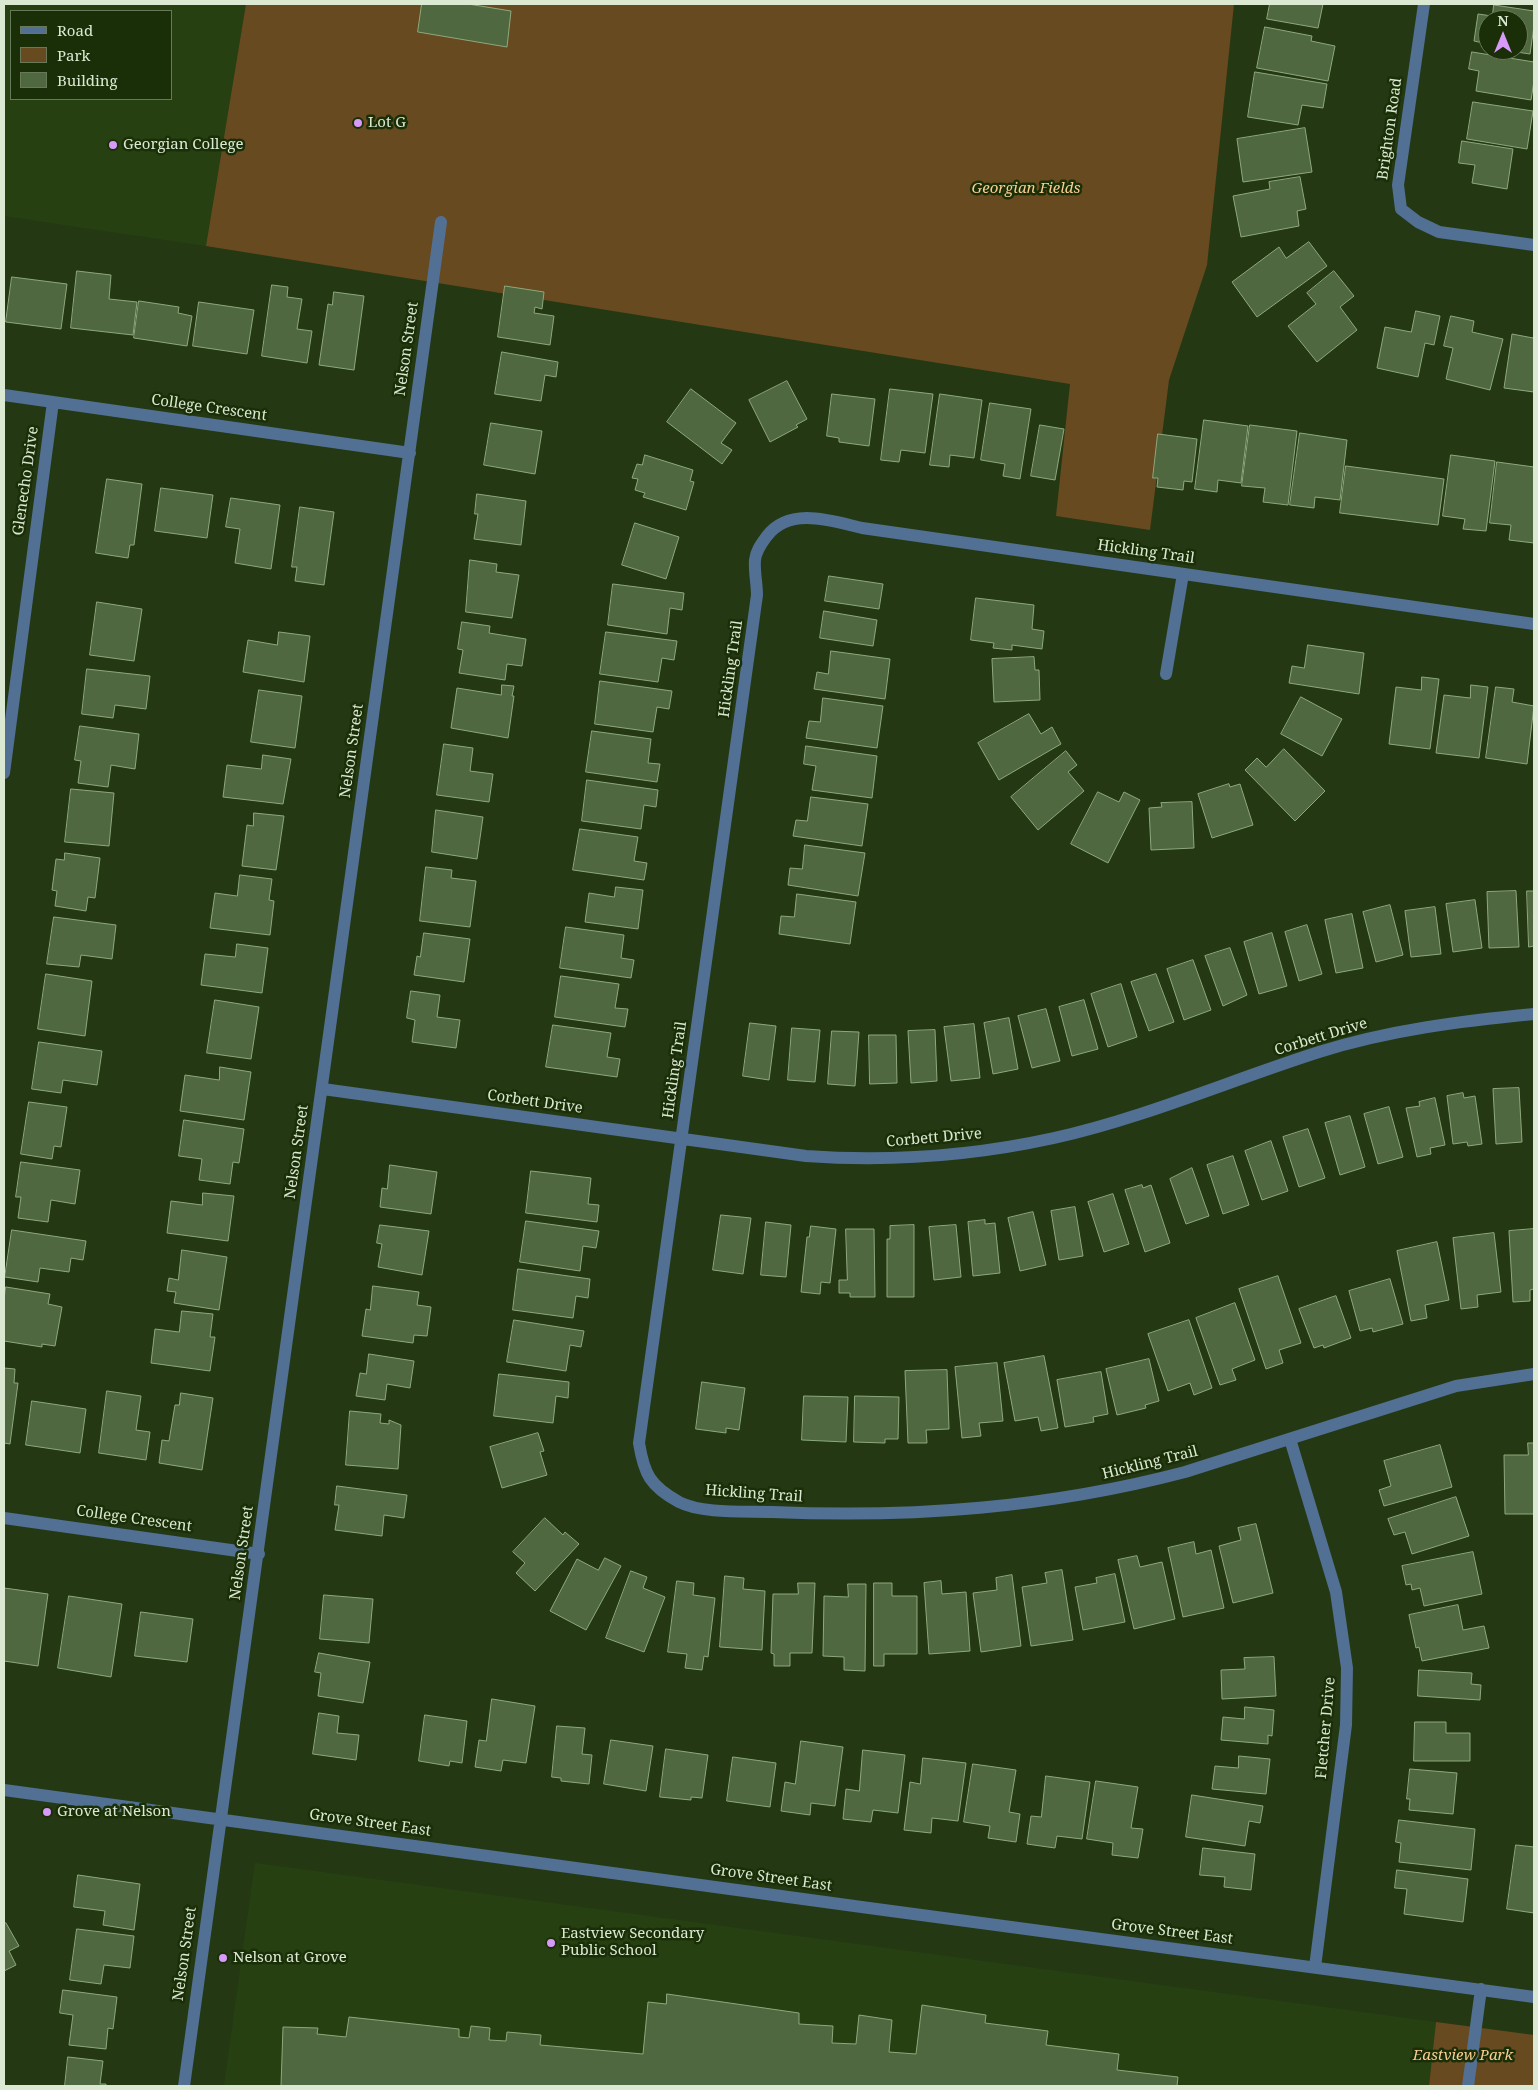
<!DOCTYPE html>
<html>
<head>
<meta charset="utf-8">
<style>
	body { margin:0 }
	#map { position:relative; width:1538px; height:2090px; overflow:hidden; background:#243913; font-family:"Noto Serif",serif }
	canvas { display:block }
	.frame { position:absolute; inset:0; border:5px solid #dbe9d3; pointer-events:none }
	.legend { position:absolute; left:10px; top:10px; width:162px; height:90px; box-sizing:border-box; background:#1a2f08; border:1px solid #677959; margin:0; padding:6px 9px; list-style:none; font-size:15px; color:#dbe9d3 }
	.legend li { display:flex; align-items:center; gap:10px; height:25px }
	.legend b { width:25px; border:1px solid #677959 }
	.north { position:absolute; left:1478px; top:10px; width:50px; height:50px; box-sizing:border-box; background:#1a2f08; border:1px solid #677959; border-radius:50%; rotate:0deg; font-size:14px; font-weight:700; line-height:20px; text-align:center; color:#dbe9d3 }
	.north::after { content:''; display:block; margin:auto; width:18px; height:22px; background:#d89af8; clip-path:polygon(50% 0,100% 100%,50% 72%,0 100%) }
</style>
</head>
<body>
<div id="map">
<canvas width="1538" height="2090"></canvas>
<div class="frame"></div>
<ul class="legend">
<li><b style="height:6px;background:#527093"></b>Road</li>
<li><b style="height:14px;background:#684a20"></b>Park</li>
<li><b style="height:14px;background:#506840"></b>Building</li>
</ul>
<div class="north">N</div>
</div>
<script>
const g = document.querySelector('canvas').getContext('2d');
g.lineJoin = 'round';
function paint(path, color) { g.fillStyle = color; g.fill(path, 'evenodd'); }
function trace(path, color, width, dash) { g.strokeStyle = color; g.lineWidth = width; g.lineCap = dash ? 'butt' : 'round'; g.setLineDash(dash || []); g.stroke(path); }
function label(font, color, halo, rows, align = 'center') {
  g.font = font + ' "Noto Serif",serif'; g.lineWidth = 5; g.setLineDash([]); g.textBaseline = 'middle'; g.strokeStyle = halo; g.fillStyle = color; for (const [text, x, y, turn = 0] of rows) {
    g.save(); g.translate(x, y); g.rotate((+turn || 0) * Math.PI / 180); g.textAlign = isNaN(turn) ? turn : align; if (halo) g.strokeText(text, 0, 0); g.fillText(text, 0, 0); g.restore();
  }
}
paint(new Path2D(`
	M4,4H246L206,246L4,216ZM11,11H171V99H11Z
	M255,1863L1436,2022L1429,2086H224Z`), '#274012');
paint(new Path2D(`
	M246,4H1234L1207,265L1169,380L1150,530L1056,516L1070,384L206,246Z
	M1436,2022L1534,2035V2086H1429Z`), '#684a20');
const building = new Path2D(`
	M422,4H468L511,11L507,47L418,32Z
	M1270,4H1323L1318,28L1267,19Z
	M1494,5L1534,11V26L1530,54L1503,50H1518V20H1488V44L1474,41L1478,14L1492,16Z
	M1265,27L1312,36L1311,41L1335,46L1328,81L1257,68Z
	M1472,52L1534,62V81L1531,100L1476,91L1479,71L1469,69Z
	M1255,72L1327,84L1323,108L1302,105L1298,125L1248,117Z
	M1473,102L1533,111L1527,149L1467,139Z
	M1305,128L1312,172L1243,182L1237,139Z
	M1462,141L1513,149L1507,189L1472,183L1475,165L1459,163Z
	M1300,177L1306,209L1297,211L1299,226L1241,237L1233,196L1270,189L1269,182Z
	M1309,242L1327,266L1257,317L1232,282L1279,247L1286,258Z
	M77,271L111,275L109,299L137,302L133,335L71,328Z
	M1334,271L1354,296L1340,307L1357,330L1317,362L1288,326L1316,304L1307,293Z
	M12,277L67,284L61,329L6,322Z
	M272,285L288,287L287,297L302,299L297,329L312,331L307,363L262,356Z
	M505,286L544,292L542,309L535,307L534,313L554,316L550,345L498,337Z
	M334,292L364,296L354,370L319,365L328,304L332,305Z
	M139,301L179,307L178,313L192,316L187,346L134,338Z
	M199,302L254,310L247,354L193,346Z
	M1416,311L1440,316L1434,345L1425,343L1418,377L1377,368L1385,327L1411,332Z
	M1451,316L1474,321L1472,332L1503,339L1490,390L1446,379L1453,348L1444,346Z
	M1534,328V392L1504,388L1512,334L1533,338Z
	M502,352L558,362L556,377L545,375L541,401L495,394Z
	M787,381L807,419L796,425L798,427L770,442L749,400Z
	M691,389L736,423L721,443L732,450L722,464L667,422Z
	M890,389L933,394L925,453L901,450L899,462L881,460Z
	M832,394L875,399L869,446L839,442V438L827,436Z
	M940,394L982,400L974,458L950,455L949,467L930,465Z
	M990,403L1031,409L1020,479L1003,476L1005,464L981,460Z
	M1204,420L1248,426L1241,483L1218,480L1217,492L1195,489Z
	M491,423L542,431L535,474L484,465Z
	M1040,425L1064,429L1055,480L1031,476Z
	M1250,425L1297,431L1288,505L1263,502L1265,488L1242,486Z
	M1300,433L1347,440L1340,500L1315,497L1314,508L1290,505Z
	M1158,434L1197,439L1192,482L1184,481L1183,490L1157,487L1158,478H1153Z
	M645,455L693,470L690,481L694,482L686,510L643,497L645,493L635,490L638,479L632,478L637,464L642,465Z
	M1451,455L1495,461L1486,531L1463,529L1465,519L1443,516Z
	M1497,462L1534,467V543L1509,540L1511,525L1490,523Z
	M1346,466L1444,479L1438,525L1340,513Z
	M107,479L142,484L134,545H130L128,558L96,553Z
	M161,488L213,495L207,538L155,531Z
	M477,494L526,501L521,545L474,539L478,514H475Z
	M231,498L280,505L271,569L235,563L240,529L226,527Z
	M300,507L334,512L324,585L295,581L297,567H292Z
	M635,523L679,537L666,579L622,565Z
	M470,560L497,564L496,572L519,575L512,618L466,612Z
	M829,576L883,584L879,609L825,601Z
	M613,584L684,593L682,610L670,608L667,634L608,625Z
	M976,598L1034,605L1032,629L1044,631L1042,649L1012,645V650L993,648L994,643L971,640Z
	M97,602L142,609L134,661L90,655Z
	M824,611L877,620L873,646L820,638Z
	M462,622L490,626L489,633L526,639L522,666L507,664L505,680L459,673L463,650L458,649Z
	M279,632L310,636L304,682L243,672L248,640L277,645Z
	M606,632L677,641L674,660L662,658L658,682L600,674Z
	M1308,645L1364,653L1359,694L1289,683L1292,666L1304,668Z
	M831,651L890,659L885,699L814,689L817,672L828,674Z
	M1034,657L1035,670H1039L1040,700L994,702L992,659Z
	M87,669L150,676L146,709L115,705L113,718L82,714Z
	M1422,677L1439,679L1430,749L1389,744L1396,687L1421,690Z
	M600,681L672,691L669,709L657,707L653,732L595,724Z
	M502,685L514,686L512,696H514L508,738L451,728L457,688L501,695Z
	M1471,685L1488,687L1479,758L1436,753L1444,695L1470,698Z
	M1496,687L1514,689L1512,702L1534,706L1527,764L1486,758Z
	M259,690L302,696L295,748L251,742Z
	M1301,697L1342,719L1322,756L1281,734Z
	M823,698L883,706L877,748L806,738L809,721L820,722Z
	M1029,714L1041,734L1052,727L1061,744L999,780L978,743Z
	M80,726L139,734L135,769L111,765L108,787L78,783L81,761L75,760Z
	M592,731L651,739L648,763L660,764L657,782L586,772Z
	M444,744L473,748L470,771L493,774L489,802L437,795Z
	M806,746L877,756L872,798L812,790L816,766L804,764Z
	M1284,749L1325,791L1295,821L1245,770L1257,758L1266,767Z
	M1066,751L1077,765L1068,772L1084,791L1038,830L1011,797Z
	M263,755L291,759L283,804L223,797L227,765L261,769Z
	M587,780L658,790L656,807L644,805L641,829L582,821Z
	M1229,784L1230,787L1240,784L1253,825L1212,838L1198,794Z
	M71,789L114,793L109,846L65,842Z
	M1098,792L1119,802L1124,792L1140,800L1108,863L1071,844Z
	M811,797L868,804L862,846L793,836L796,820L807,821Z
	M1192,802L1194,848L1151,850L1149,808L1162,807L1161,803Z
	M436,810L483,817L477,859L432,852Z
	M254,813L284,816L276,870L242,866L247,825L253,826Z
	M580,829L638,837L634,861L647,863L644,880L573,870Z
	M805,845L865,853L858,896L788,885L790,868L802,869Z
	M65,853L100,858L95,898L88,897L86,911L55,906L57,891L52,890L56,859L64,860Z
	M426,867L452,870L451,878L476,881L470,927L420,921Z
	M240,875L272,879L269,900L274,901L270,935L210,928L215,893L237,896Z
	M616,887L643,890L638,929L585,922L589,893L614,897Z
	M1516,891L1519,947L1489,948L1487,892Z
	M1527,891H1534V946L1529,947Z
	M797,894L856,902L850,944L779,934L781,916L794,917Z
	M1475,900L1482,948L1453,952L1446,904Z
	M1390,905L1403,955L1376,962L1363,912Z
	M1435,907L1441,954L1411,957L1405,911Z
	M1352,914L1363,968L1336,973L1325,920Z
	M54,917L116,925L112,959L81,955L79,967L47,964Z
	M1307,925L1322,974L1299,981L1285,932Z
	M566,927L624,935L621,958L634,960L631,978L560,968Z
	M424,933L470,939L464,982L414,975L417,956L420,957Z
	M1272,933L1287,986L1259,994L1244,942Z
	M237,944L268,948L262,993L201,985L205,954L235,957Z
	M1230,948L1247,995L1223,1006L1205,956Z
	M1193,960L1211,1010L1184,1020L1167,969Z
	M46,974L92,981L85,1036L38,1029Z
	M1156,974L1174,1022L1149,1031L1131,982Z
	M561,976L619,984L615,1008L628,1009L625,1027L555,1017Z
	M1121,984L1137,1037L1108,1047L1091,994Z
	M411,991L440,995L437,1017L460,1020L456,1048L412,1042L415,1020L407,1018Z
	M215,1000L259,1007L251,1059L207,1053Z
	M1084,1000L1098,1049L1072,1056L1059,1007Z
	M1046,1009L1060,1061L1032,1068L1018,1016Z
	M1009,1018L1018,1069L993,1074L984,1023Z
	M750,1023L776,1026L769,1080L743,1076Z
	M974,1024L980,1078L951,1081L944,1027Z
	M553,1025L611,1033L607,1057L620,1059L617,1077L546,1067Z
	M792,1028L820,1030L815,1082L788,1080Z
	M935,1030L937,1081L911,1083L908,1031Z
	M832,1031L859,1032L855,1086L828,1084Z
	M869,1035H896L897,1083L870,1084Z
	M39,1042L102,1051L97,1085L63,1080L61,1093L32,1089Z
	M220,1067L251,1072L244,1120L180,1111L185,1075L219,1080Z
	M1519,1088L1522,1142L1496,1144L1493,1089Z
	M1463,1093L1464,1098L1475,1096L1482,1144L1468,1146L1467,1142L1453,1144L1447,1096Z
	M1435,1098L1445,1145L1430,1148L1431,1154L1417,1157L1406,1108L1420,1106L1419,1102Z
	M29,1102L67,1107L61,1147L54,1146L52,1159L21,1154Z
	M1389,1107L1403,1157L1378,1164L1364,1114Z
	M1350,1116L1365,1167L1340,1175L1325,1123Z
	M184,1120L244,1129L239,1163L233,1162L230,1184L199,1180L202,1159L179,1156Z
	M1308,1129L1325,1178L1299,1187L1283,1137Z
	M1271,1141L1288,1191L1262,1200L1245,1151Z
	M1233,1156L1249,1205L1223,1214L1207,1165Z
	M21,1162L80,1170L75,1204L51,1200L48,1222L18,1218L21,1197H16Z
	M390,1165L437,1172L431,1214L380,1207L382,1188L387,1189Z
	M1192,1168L1209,1216L1186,1224L1170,1179Z
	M531,1171L591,1178L588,1204L599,1205L597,1222L526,1213Z
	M1142,1185L1143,1188L1151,1185L1170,1243L1145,1252L1125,1190Z
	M203,1193L234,1196L228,1241L167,1233L171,1201L202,1205Z
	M1113,1194L1129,1244L1104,1252L1088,1202Z
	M1075,1207L1083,1256L1059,1260L1051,1211Z
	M1033,1212L1046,1265L1020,1271L1008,1218Z
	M721,1215L751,1218L743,1274L713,1270Z
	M985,1220V1224L995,1223L1000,1273L973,1276L968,1222Z
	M526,1221L599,1231L596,1248L583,1246L580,1271L520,1262Z
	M766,1222L791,1225L786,1277L761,1275Z
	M380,1225L429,1231L422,1275L378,1267L382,1244L377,1243Z
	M914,1225V1297H887V1239H890V1226Z
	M956,1225L961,1277L934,1280L929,1227Z
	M811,1226L836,1229L830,1283L821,1282L820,1294L801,1292L807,1237H809Z
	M846,1229H874L875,1297H850V1293H839V1280H847Z
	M1534,1229V1289L1530,1290V1301L1513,1302L1509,1231Z
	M12,1230L86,1241L83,1260L71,1258L69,1272L40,1268L38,1282L5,1277Z
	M1494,1233L1501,1292L1477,1295L1478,1307L1461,1309L1453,1238Z
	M1437,1242L1449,1300L1425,1305L1427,1318L1411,1321L1397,1251Z
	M182,1250L227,1257L219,1310L174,1303L176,1292L167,1291L169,1278L178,1280Z
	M518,1269L590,1279L588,1298L576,1296L573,1318L513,1310Z
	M1278,1276L1301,1343L1279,1350L1283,1363L1266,1369L1239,1289Z
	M1390,1279L1403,1324L1373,1332L1372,1328L1360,1331L1349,1291Z
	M373,1286L419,1292L417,1305L431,1307L427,1336L414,1335L413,1343L362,1336L366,1309L370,1310Z
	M6,1287L50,1294L48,1304L62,1307L55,1346L42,1344V1347L4,1341V1299Z
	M1336,1296L1351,1338L1324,1348L1323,1345L1314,1348L1299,1309Z
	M1235,1303L1255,1360L1232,1369L1236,1380L1220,1385L1196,1318Z
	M182,1311L213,1314L210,1337H215L210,1371L151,1363L155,1329L179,1332Z
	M514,1320L584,1331L581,1347L570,1345L566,1371L507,1362Z
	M1189,1320L1212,1388L1194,1395L1190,1383L1168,1391L1148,1334Z
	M369,1354L414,1361L410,1388L387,1384L385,1400L356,1396L360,1373L366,1374Z
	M1044,1356L1058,1428L1041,1431L1038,1417L1015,1421L1004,1363Z
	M1149,1359L1159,1401L1145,1405L1146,1408L1117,1415L1106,1369Z
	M997,1363L1003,1421L979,1423L981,1436L962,1438L955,1367Z
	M4,1368L15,1369L14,1383H18L10,1444L4,1443Z
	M947,1370L949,1429L926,1430L927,1443H908L905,1371Z
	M1101,1372L1108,1414L1093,1417L1094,1422L1065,1427L1057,1380Z
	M499,1374L569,1382L568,1398L556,1396L553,1423L494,1416Z
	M702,1382L745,1388L739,1430L726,1428V1433L696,1429Z
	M107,1391L141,1396L136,1430L150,1432L146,1460L99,1453Z
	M181,1393L213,1398L202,1470L159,1463L162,1440L169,1441L175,1405H179Z
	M804,1396L848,1397L846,1442L802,1440Z
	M855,1396L899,1397L898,1439H885V1443L854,1442Z
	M32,1401L86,1409L80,1453L26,1445Z
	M350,1411L381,1414L380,1423L389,1424V1420L401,1425L398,1469L346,1465Z
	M538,1433L544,1451L540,1452L547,1475L502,1488L490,1447Z
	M1528,1443H1534V1514H1505L1504,1455H1528Z
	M1440,1445L1452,1487L1384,1506L1379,1490L1391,1486L1384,1461Z
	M337,1486L407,1495L404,1518L384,1515L382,1536L335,1530L339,1505H335Z
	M1456,1497L1469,1536L1412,1554L1405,1532L1394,1535L1388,1519Z
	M545,1518L563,1535L565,1532L579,1544L535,1591L516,1573L525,1563L513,1552Z
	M1256,1524L1273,1593L1233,1603L1219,1546L1241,1540L1238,1528Z
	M1194,1542L1196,1554L1211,1550L1224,1608L1183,1617L1168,1548Z
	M1473,1552L1482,1594L1424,1606L1420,1588L1412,1590L1411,1584L1406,1585L1402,1566Z
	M1137,1556L1140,1567L1162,1562L1175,1619L1134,1629L1118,1560Z
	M605,1558L621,1566L586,1630L550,1611L577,1559L598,1570Z
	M1062,1570L1073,1640L1031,1646L1022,1587L1047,1583L1045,1573Z
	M631,1571L647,1577L643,1588L665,1597L644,1652L606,1638Z
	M1115,1574L1125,1622L1083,1630L1075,1587L1097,1583L1096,1578Z
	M1012,1575L1021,1646L981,1652L973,1593L997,1590L996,1578Z
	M725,1576L744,1578L743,1589L765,1591L762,1650L720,1647Z
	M677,1581L694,1583L693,1595L715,1598L708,1657L704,1656L702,1670L685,1668L687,1654L668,1652Z
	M941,1581L942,1594L966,1592L970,1651L929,1654L924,1583Z
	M798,1583H815L812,1653H790V1666H774V1654L771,1653L773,1594H798Z
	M874,1583H892V1596H917V1654H884V1666H874Z
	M848,1584H866L865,1671L844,1670V1657L823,1656L824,1596L848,1597Z
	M4,1588L48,1594L38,1666L4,1661Z
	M324,1595L373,1599L369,1643L320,1639Z
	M69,1596L122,1604L111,1677L58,1668Z
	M1458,1605L1463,1630L1484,1626L1489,1648L1422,1661L1419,1647L1416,1648L1409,1615Z
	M141,1612L193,1619L187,1662L135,1656Z
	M319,1653L370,1662L363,1703L318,1696L321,1673L315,1672Z
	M1274,1657L1276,1696L1222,1699L1221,1670L1245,1669L1244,1658Z
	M1419,1670L1472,1673L1471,1684L1481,1685L1480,1700L1418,1696Z
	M492,1699L535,1706L526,1763L503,1760L501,1771L475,1767L479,1740L486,1741Z
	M1245,1707L1274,1710L1272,1736L1268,1735V1744L1221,1740L1223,1717L1244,1719Z
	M319,1713L339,1716L337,1733L359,1735L356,1760L313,1754Z
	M425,1715L467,1721L462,1763L450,1761L449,1766L419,1761Z
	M1415,1722H1446V1733H1470V1761H1414Z
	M557,1726L585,1728L582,1754L592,1755L589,1784L561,1781V1778L552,1777Z
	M611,1740L653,1746L646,1791L604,1784Z
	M801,1741L843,1747L835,1806L811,1803L810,1815L781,1811L785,1782L795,1784Z
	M666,1749L708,1755L702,1798L691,1797V1800L660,1797Z
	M863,1750L905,1755L898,1813L873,1810L871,1822L843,1819L846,1789L859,1791Z
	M1239,1756L1270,1759L1266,1794L1212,1789L1215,1766L1238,1768Z
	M733,1757L776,1763L770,1807L727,1801Z
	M923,1758L966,1763L958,1821L932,1818L931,1833L904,1830L910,1782L920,1784Z
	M973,1764L1016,1770L1009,1812L1020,1814L1016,1842L988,1838L990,1826L964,1822Z
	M1410,1769L1457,1773L1453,1814L1409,1810L1410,1799H1407Z
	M1046,1776L1090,1782L1082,1839L1057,1836L1055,1848L1027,1844L1031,1816L1041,1817Z
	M1096,1781L1138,1787L1131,1828L1143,1829L1138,1858L1112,1855L1113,1843L1087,1839Z
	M1192,1795L1263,1806L1260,1823L1249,1821L1245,1846L1186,1837Z
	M1399,1820L1475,1829L1471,1870L1399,1862L1401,1843L1396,1842Z
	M1516,1845L1534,1847V1913L1507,1909Z
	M1203,1848L1255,1854L1251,1890L1224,1887L1225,1877L1200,1875Z
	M1397,1870L1468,1879L1463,1922L1404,1914L1407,1889L1395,1888Z
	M78,1875L140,1884L134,1930L103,1925L105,1911L74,1907Z
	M6,1923L19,1946L9,1951L16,1965L4,1971V1924Z
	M77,1929L134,1936L130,1968L104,1965L101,1984L70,1980Z
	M63,1990L117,1997L113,2029L108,2028L106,2049L69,2045L73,2015L60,2013Z
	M667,1994L799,2013V2024L833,2026L832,2043L856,2044L859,2015L892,2020L889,2052L916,2054L922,2005L986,2015L985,2023L1048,2031L1046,2045L1119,2054L1117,2070L1178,2077L1177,2086H281L283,2027L318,2028L317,2034L346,2037L349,2017L459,2029V2037L469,2038L471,2026L490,2028L489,2040L506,2041L507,2032L541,2035L540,2045L643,2054L648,2002L666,2004Z
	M68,2057L103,2061L100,2084H106V2086H65Z`);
paint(building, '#506840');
trace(building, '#8ea87d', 1);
trace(new Path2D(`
	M1424,4L1398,185L1401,209L1418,222L1439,232L1534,245
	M4,395L410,453
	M1534,624L862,528C832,521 790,506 767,536C762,543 756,550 755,560C754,571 757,584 757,595L639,1443C644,1474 650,1486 679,1502C702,1514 746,1511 772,1512C913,1518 1048,1508 1185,1472L1456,1386L1534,1374
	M1166,674L1183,574
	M4,773L53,402
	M323,1089L806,1156C889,1162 972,1156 1054,1138C1144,1118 1231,1080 1319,1052C1389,1030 1461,1021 1534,1014
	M1290,1439L1336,1592L1347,1668L1346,1725L1315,1967
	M4,1518L259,1554
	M4,1790L869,1908L1534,1997
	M184,2086L441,222
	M1468,2086L1481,1989`), '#527093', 12);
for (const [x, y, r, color] of [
	[358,123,5,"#d89af8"],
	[113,145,5,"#d89af8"],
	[47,1812,5,"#d89af8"],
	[551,1943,5,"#d89af8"],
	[223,1958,5,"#d89af8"]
]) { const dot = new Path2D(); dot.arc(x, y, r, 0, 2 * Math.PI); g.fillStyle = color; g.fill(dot); trace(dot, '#1a2f08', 2); }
label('15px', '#dbe9d3', '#1a2f08', [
	["Lot G",368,123],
	["Georgian College",123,145],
	["Grove at Nelson",57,1812],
	["Eastview Secondary",561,1934],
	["Public School",561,1951],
	["Nelson at Grove",233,1958]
], 'left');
label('15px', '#dbe9d3', '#1a2f08', [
	["Brighton Road",1390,129,-82],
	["Nelson Street",407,349,-82],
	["College Crescent",209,408,8],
	["Glenecho Drive",26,481,-82],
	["Hickling Trail",1146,552,8],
	["Hickling Trail",731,669,-82],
	["Nelson Street",352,751,-82],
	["Corbett Drive",1321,1037,-17],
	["Hickling Trail",675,1070,-82],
	["Corbett Drive",535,1102,8],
	["Corbett Drive",934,1138,-5],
	["Nelson Street",297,1152,-82],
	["Hickling Trail",1150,1463,-14],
	["Hickling Trail",754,1494,4],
	["College Crescent",134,1519,8],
	["Nelson Street",242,1553,-82],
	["Fletcher Drive",1326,1728,-85],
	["Grove Street East",370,1823,8],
	["Grove Street East",771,1878,8],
	["Grove Street East",1172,1932,7],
	["Nelson Street",185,1954,-82]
]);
label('italic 15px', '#fbcd92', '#1a2f08', [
	["Georgian Fields",1026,189],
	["Eastview Park",1463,2056]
]);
</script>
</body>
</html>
